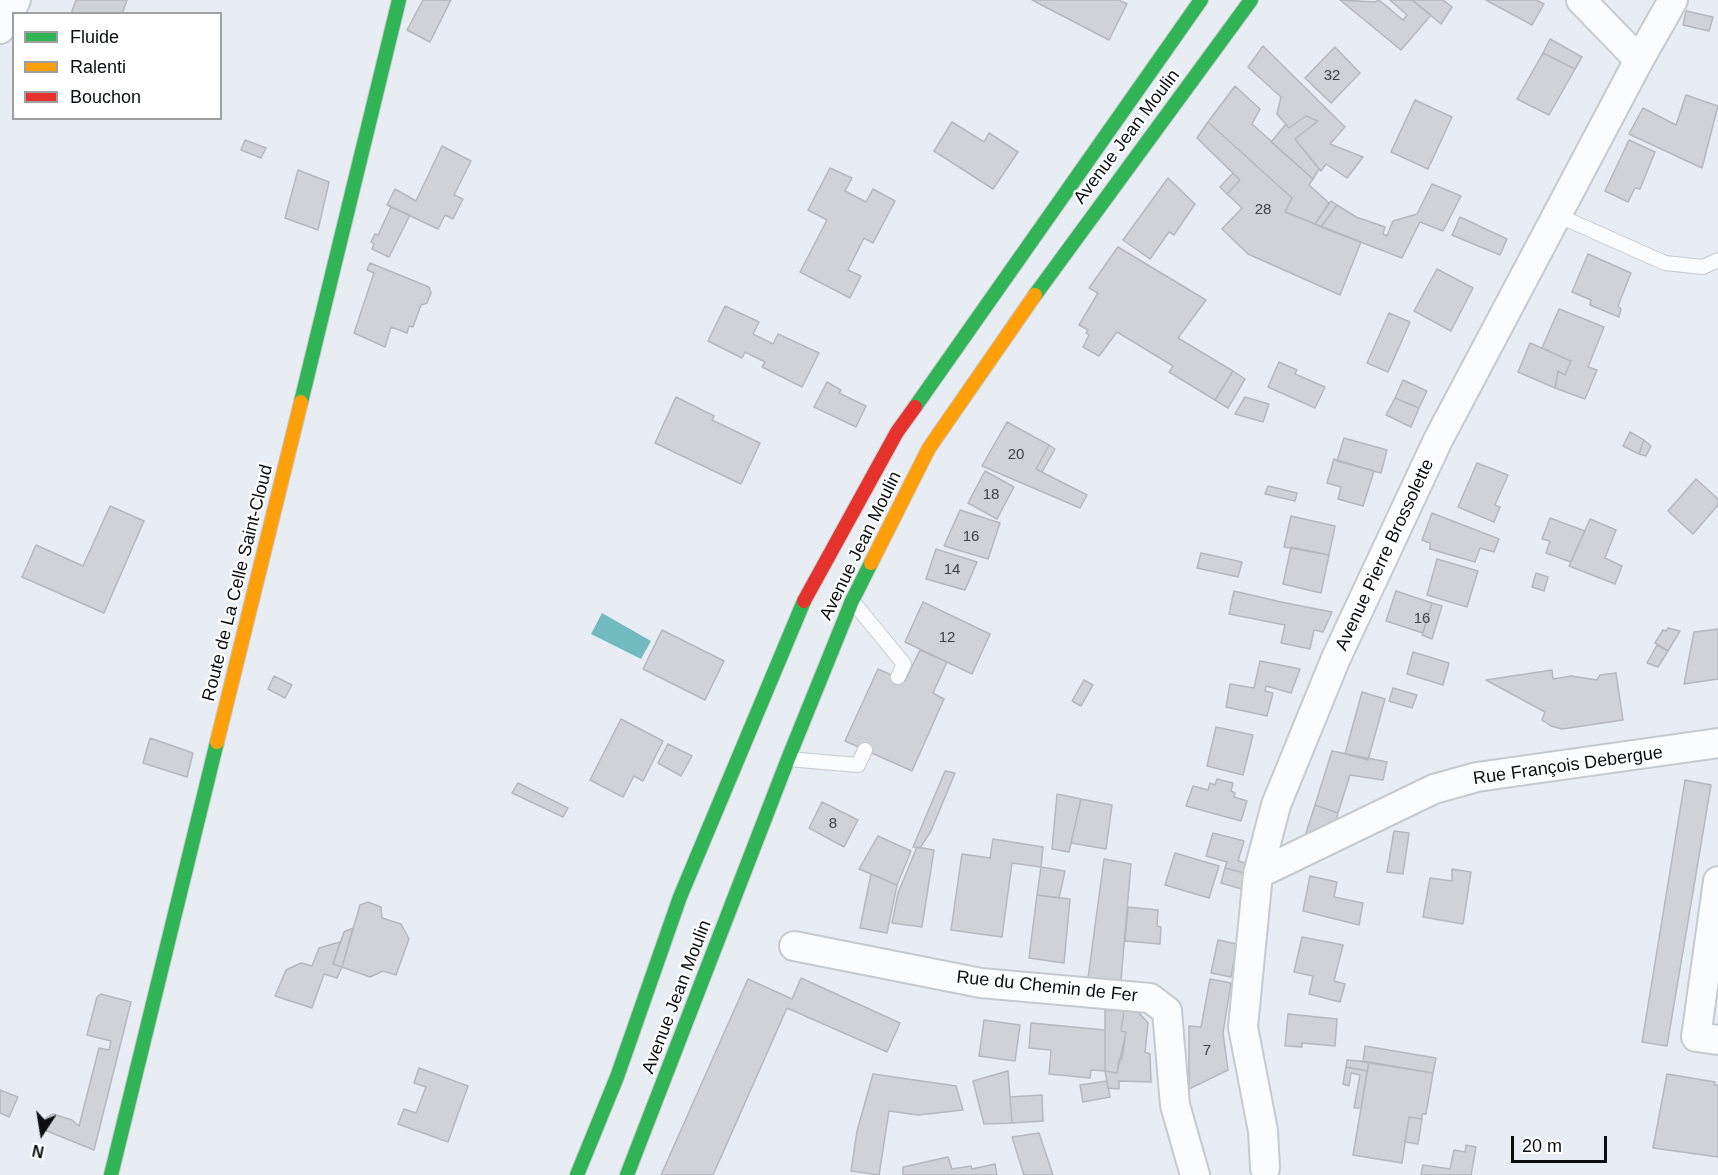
<!DOCTYPE html>
<html>
<head>
<meta charset="utf-8">
<style>
	body { margin:0 }
	#map { position:relative; width:1718px; height:1175px; overflow:hidden; background:#e7edf3; font-family:Arial,sans-serif }
	canvas { display:block }
	.legend { position:absolute; left:12px; top:12px; width:210px; height:108px; box-sizing:border-box; background:#fff; border:2px solid #9d9fa0; margin:0; padding:8px 10px; list-style:none; font-size:18px; color:#0a0e11 }
	.legend li { display:flex; align-items:center; gap:12px; height:30px }
	.legend b { width:30px; border:2px solid #9d9fa0 }
	.north { position:absolute; left:12px; top:1103px; width:60px; height:60px; -webkit-text-stroke:4px #fff; paint-order:stroke; rotate:192deg; font-size:16px; font-weight:700; line-height:24px; text-align:center; color:#0a0e11 }
	.north::after { content:''; display:block; margin:auto; width:21px; height:27px; background:#0a0e11; clip-path:polygon(50% 0,100% 100%,50% 72%,0 100%) }
	.scale { position:absolute; left:1511px; top:1136px; width:96px; height:27px; box-sizing:border-box; border:3px solid #0a0e11; border-top:0; padding-left:8px; font-size:18px; line-height:21px; white-space:nowrap; color:#0a0e11; -webkit-text-stroke:4px #fff; paint-order:stroke }
</style>
</head>
<body>
<div id="map">
<canvas width="1718" height="1175"></canvas>
<ul class="legend">
<li><b style="height:8px;background:#30b455"></b>Fluide</li>
<li><b style="height:8px;background:#ff9f0a"></b>Ralenti</li>
<li><b style="height:8px;background:#e5322d"></b>Bouchon</li>
</ul>
<div class="north">N</div>
<div class="scale">20 m</div>
</div>
<script>
const g = document.querySelector('canvas').getContext('2d');
g.lineJoin = 'round';
function paint(path, color) { g.fillStyle = color; g.fill(path, 'evenodd'); }
function trace(path, color, width, dash) { g.strokeStyle = color; g.lineWidth = width; g.lineCap = dash ? 'butt' : 'round'; g.setLineDash(dash || []); g.stroke(path); }
function label(font, color, halo, rows, align = 'center') {
  g.font = font + ' Arial,sans-serif'; g.lineWidth = 4.5; g.setLineDash([]); g.textBaseline = 'middle'; g.strokeStyle = halo; g.fillStyle = color; for (const [text, x, y, turn = 0] of rows) {
    g.save(); g.translate(x, y); g.rotate((+turn || 0) * Math.PI / 180); g.textAlign = isNaN(turn) ? turn : align; if (halo) g.strokeText(text, 0, 0); g.fillText(text, 0, 0); g.restore();
  }
}
paint(new Path2D(`
	M602,613L651,641L641,659L591,634Z`), '#71bbbe');
const building = new Path2D(`
	M76,0H127L122,14H71Z
	M423,0H451L430,42L407,30Z
	M1032,0H1119L1127,4L1109,40Z
	M1340,0L1375,2L1379,0L1403,20L1407,15L1390,0H1412L1431,15L1401,50Z
	M1412,0H1443L1452,7L1441,24Z
	M1486,0H1536L1544,4L1532,25Z
	M1686,11L1713,17L1709,31L1683,25Z
	M1550,39L1582,57L1575,69L1543,53Z
	M1263,46L1345,127L1330,144L1363,157L1347,178L1326,164L1321,171L1295,139L1318,121L1306,116L1289,128L1277,114L1281,97L1248,67Z
	M1335,47L1360,73L1331,103L1305,78Z
	M1543,53L1575,69L1549,115L1517,99Z
	M1235,86L1260,109L1252,124L1313,179L1309,185L1329,203L1315,224L1285,212L1292,198L1208,122Z
	M1686,95L1718,106L1702,168L1629,134L1643,108L1676,125Z
	M1415,100L1452,117L1428,169L1391,152Z
	M1306,116L1318,121L1295,139L1319,169L1313,179L1271,142L1286,124L1289,128Z
	M952,122L984,142L989,133L1018,152L993,189L934,151Z
	M1208,122L1292,198L1285,212L1361,242L1340,295L1248,254L1222,229L1242,208L1227,194L1240,180L1197,138Z
	M245,140L266,148L261,158L241,150Z
	M1629,140L1655,152L1640,189L1635,188L1628,202L1605,191Z
	M442,146L471,161L454,195L463,199L453,219L445,215L438,229L387,205L395,189L416,201Z
	M830,168L852,178L845,191L866,202L873,189L895,201L873,243L864,238L848,270L861,276L850,298L800,272L827,220L808,210Z
	M298,170L329,182L318,230L285,218Z
	M1233,173L1240,180L1227,194L1220,187Z
	M1168,178L1195,204L1174,235L1169,232L1150,259L1123,240Z
	M1432,184L1461,196L1443,231L1420,222L1402,258L1321,227L1337,205L1356,217L1385,227L1383,234L1387,236L1393,221L1417,214Z
	M1331,201L1337,205L1321,227L1315,224Z
	M391,207L410,215L389,257L372,249L374,244L371,242L375,234L378,235Z
	M1460,217L1507,239L1500,255L1452,235Z
	M1118,247L1206,300L1178,338L1233,371L1215,400L1169,372L1173,366L1117,332L1099,356L1083,347L1089,335L1086,333L1088,330L1079,325L1098,293L1089,288Z
	M1588,254L1631,273L1618,306L1621,309L1619,317L1590,305L1591,300L1572,292Z
	M370,263L429,287L431,293L427,303L421,305L413,327L409,326L407,333L391,327L385,347L354,333L374,273L367,270Z
	M1437,269L1473,288L1451,331L1414,311Z
	M725,306L759,322L753,334L773,344L778,334L819,353L802,387L762,367L765,362L745,352L742,358L708,341Z
	M1559,309L1604,327L1588,367L1597,370L1585,399L1555,388L1558,371L1565,375L1571,361L1542,348Z
	M1389,313L1410,322L1388,372L1367,363Z
	M1530,343L1571,361L1565,375L1558,371L1555,388L1518,372Z
	M1279,362L1297,370L1295,374L1325,387L1315,408L1268,387Z
	M1233,371L1245,379L1228,408L1215,400Z
	M1403,380L1427,391L1419,408L1395,398Z
	M827,382L841,390L839,393L866,406L856,427L814,407Z
	M676,397L714,416L712,420L760,443L741,484L655,443Z
	M1245,397L1269,404L1263,422L1235,414Z
	M1395,398L1419,408L1411,427L1386,415Z
	M1007,422L1049,445L1036,469L1087,495L1080,508L982,466Z
	M1630,432L1644,440L1639,454L1623,446Z
	M1344,438L1387,450L1381,473L1337,461Z
	M1644,440L1651,446L1646,456L1639,454Z
	M1049,445L1055,449L1042,472L1036,469Z
	M1334,459L1374,471L1363,506L1338,499L1341,487L1327,483Z
	M1477,463L1508,475L1495,505L1500,507L1494,522L1458,507Z
	M985,471L1014,487L997,519L968,503Z
	M1696,479L1718,499V505L1693,534L1668,511Z
	M1268,486L1297,493L1295,501L1265,494Z
	M110,506L144,521L104,613L22,577L36,545L83,566Z
	M960,510L1000,523L988,559L944,546Z
	M1432,513L1499,539L1494,552L1480,548L1475,562L1430,549V543L1422,540Z
	M1291,516L1335,526L1329,555L1284,547Z
	M1550,518L1585,531L1571,562L1546,553L1550,541L1542,539Z
	M1590,519L1616,530L1605,558L1622,566L1615,584L1569,566Z
	M1291,547L1329,555L1321,593L1283,584Z
	M936,549L977,562L965,590L926,579Z
	M1201,553L1242,562L1238,577L1197,568Z
	M1437,559L1478,571L1467,607L1427,595Z
	M1536,573L1548,577L1544,591L1532,587Z
	M1234,591L1281,602L1332,612L1323,632L1314,630L1310,649L1281,643L1285,625L1229,614Z
	M1396,591L1432,603L1423,633L1386,621Z
	M923,602L990,634L972,674L905,642Z
	M1432,603L1442,606L1432,639L1422,635Z
	M1668,628L1680,631L1668,651L1655,643L1663,630L1666,631Z
	M1718,629V679L1684,684L1694,632Z
	M662,630L724,661L705,700L643,669Z
	M1657,645L1668,651L1658,667L1647,663Z
	M920,650L947,662L933,693L944,699L912,771L845,741L878,669L905,681Z
	M1413,652L1449,663L1443,685L1407,674Z
	M1260,661L1300,669L1291,693L1266,686L1265,691L1273,693L1267,716L1226,707L1230,684L1254,688Z
	M1552,670L1553,679L1571,676L1597,680L1600,675L1616,673L1623,720L1562,729L1551,726L1542,720L1545,712L1486,680Z
	M274,676L292,685L285,698L268,689Z
	M1084,680L1093,685L1081,706L1072,701Z
	M1393,688L1417,695L1412,708L1389,701Z
	M1362,692L1385,699L1368,760L1345,754Z
	M621,719L663,741L643,781L634,776L623,797L590,780Z
	M1216,727L1253,735L1243,775L1207,766Z
	M150,738L193,753L187,777L143,763Z
	M668,744L692,756L681,776L658,763Z
	M1332,751L1387,762L1383,780L1350,775L1338,813L1315,805Z
	M945,771L955,773L931,831L920,848L913,847Z
	M1217,779L1233,783L1231,791L1235,793L1234,797L1247,801L1241,821L1186,806L1193,786L1208,790L1210,783L1215,785Z
	M1685,780L1711,785L1667,1046L1642,1042Z
	M518,783L568,808L563,817L512,793Z
	M1057,794L1081,799L1069,852L1052,849Z
	M1081,799L1112,805L1106,849L1071,843Z
	M822,802L858,820L844,847L809,828Z
	M1315,805L1338,813L1336,821L1305,836Z
	M1394,831L1409,833L1403,874L1387,872Z
	M1213,833L1244,841L1238,861L1250,864L1248,874L1225,868L1227,862L1206,856Z
	M878,836L911,851L897,885L859,869Z
	M993,839L1043,847L1041,867L1012,863L1002,937L951,930L962,854L990,858Z
	M917,847L934,850L922,927L892,923L898,893Z
	M1175,853L1219,866L1209,898L1165,885Z
	M1104,859L1131,864L1121,980L1088,978Z
	M1041,867L1065,871L1059,898L1037,895Z
	M1225,868L1248,874L1245,890L1221,883Z
	M1452,869L1471,872L1463,924L1423,917L1430,878L1452,881Z
	M871,874L897,885L887,933L860,928Z
	M1310,876L1337,882L1334,897L1363,903L1359,925L1303,911Z
	M1037,895L1070,899L1064,963L1029,958Z
	M368,902L381,907L382,918L401,924L409,939L396,975L383,971L370,977L342,967L360,905Z
	M1128,907L1158,910L1157,926L1161,927L1160,944L1125,941Z
	M353,928L342,967L333,964L344,932Z
	M1302,937L1343,945L1334,981L1345,984L1340,1002L1309,994L1313,976L1294,972Z
	M1218,940L1237,944L1231,977L1211,973Z
	M340,942L333,964L342,967L337,978L324,974L312,1008L275,996L286,970L301,963L312,966L319,948Z
	M801,978L900,1023L887,1052L787,1008L713,1175H661L748,979L792,999Z
	M1210,979L1231,983L1223,1033L1228,1070L1189,1089V1026L1201,1027Z
	M101,994L131,1002L94,1150L42,1129L46,1118L53,1114L72,1120L79,1126L99,1048L109,1050L111,1041L87,1035L97,997Z
	M1105,1010L1124,1011L1121,1031L1126,1032L1117,1073L1105,1071Z
	M1124,1011L1138,1012L1148,1023L1145,1052L1150,1054L1151,1082L1119,1081V1089L1108,1088L1105,1071L1117,1073L1119,1059H1122L1126,1032L1121,1031Z
	M1288,1014L1337,1019L1335,1046L1302,1043V1047L1285,1046Z
	M984,1020L1020,1025L1015,1061L979,1056Z
	M1031,1023L1105,1030V1071L1091,1070L1090,1078L1049,1074L1051,1050L1029,1048Z
	M1365,1046L1436,1058L1433,1073L1363,1062Z
	M1347,1060L1369,1062L1367,1071L1346,1067Z
	M1369,1062L1433,1073L1426,1114H1422V1119L1409,1117L1402,1163L1353,1155Z
	M1346,1067L1367,1071L1361,1108H1354L1360,1075L1351,1073L1349,1086L1343,1084Z
	M419,1068L468,1086L448,1142L398,1124L404,1109L416,1113L426,1087L414,1083Z
	M1008,1071L1012,1123L984,1124L973,1081Z
	M873,1074L956,1086L963,1110L918,1115L889,1111L879,1175L851,1171L857,1131Z
	M1667,1074L1715,1082L1714,1085H1718V1157L1653,1148Z
	M1107,1081L1110,1097L1083,1102L1080,1085Z
	M0,1090L18,1097L9,1117L0,1113Z
	M1042,1095L1043,1121L1012,1123L1010,1097Z
	M1409,1117L1422,1119L1418,1144L1405,1142Z
	M1039,1133L1053,1175H1024L1012,1137Z
	M1466,1145L1476,1147L1471,1175H1421L1423,1165L1450,1169L1454,1150L1465,1152Z
	M948,1157L952,1169L971,1166L972,1169L995,1164L997,1175H903V1167Z`);
paint(building, '#cfd3d8');
trace(building, '#b5b8bd', 1.5);
const lane = new Path2D(`
	M1557,215L1665,263L1703,267L1718,260
	M854,603L904,664L898,677
	M788,759L858,765L865,750`);
const street = new Path2D(`
	M0,29L16,0
	M1639,60L1673,0
	M1258,874L1434,789L1477,777L1718,743
	M1718,881L1696,1037L1718,1040
	M794,946L981,983L1150,998L1167,1011L1175,1105L1195,1175
	M1265,1168L1263,1131L1243,1027L1258,874L1276,805L1336,658L1438,440L1639,60L1581,0`);
const fast = new Path2D(`
	M1035,295L1251,0
	M301,402L399,0
	M915,407L1201,0
	M111,1175L217,742
	M577,1175L617,1077L680,897L804,601
	M627,1175L788,759L852,601L871,563`);
const slow = new Path2D(`
	M871,563L929,448L1035,295
	M217,742L301,402`);
const jam = new Path2D(`
	M804,601L897,432L915,407`);
trace(lane, '#c5cacf', 16);
trace(street, '#c5cacf', 32);
trace(fast, '#c5cacf', 16);
trace(slow, '#c5cacf', 16);
trace(jam, '#c5cacf', 16);
trace(lane, '#fbfcfd', 14);
trace(street, '#fbfcfd', 28);
trace(fast, '#30b455', 14);
trace(slow, '#ff9f0a', 14);
trace(jam, '#e5322d', 14);
label('15px', '#3e4246', null, [
	["32",1332,76],
	["28",1263,210],
	["20",1016,455],
	["18",991,495],
	["16",971,537],
	["14",952,570],
	["16",1422,619],
	["12",947,638],
	["8",833,824],
	["7",1207,1051]
]);
label('18px', '#0a0e11', '#fff', [
	["Avenue Jean Moulin",1127,137,-53],
	["Avenue Jean Moulin",861,546,-64],
	["Avenue Pierre Brossolette",1385,555,-65],
	["Route de La Celle Saint-Cloud",238,583,-76],
	["Rue François Debergue",1568,766,-8],
	["Rue du Chemin de Fer",1047,987,6],
	["Avenue Jean Moulin",677,997,-69]
]);
</script>
</body>
</html>
